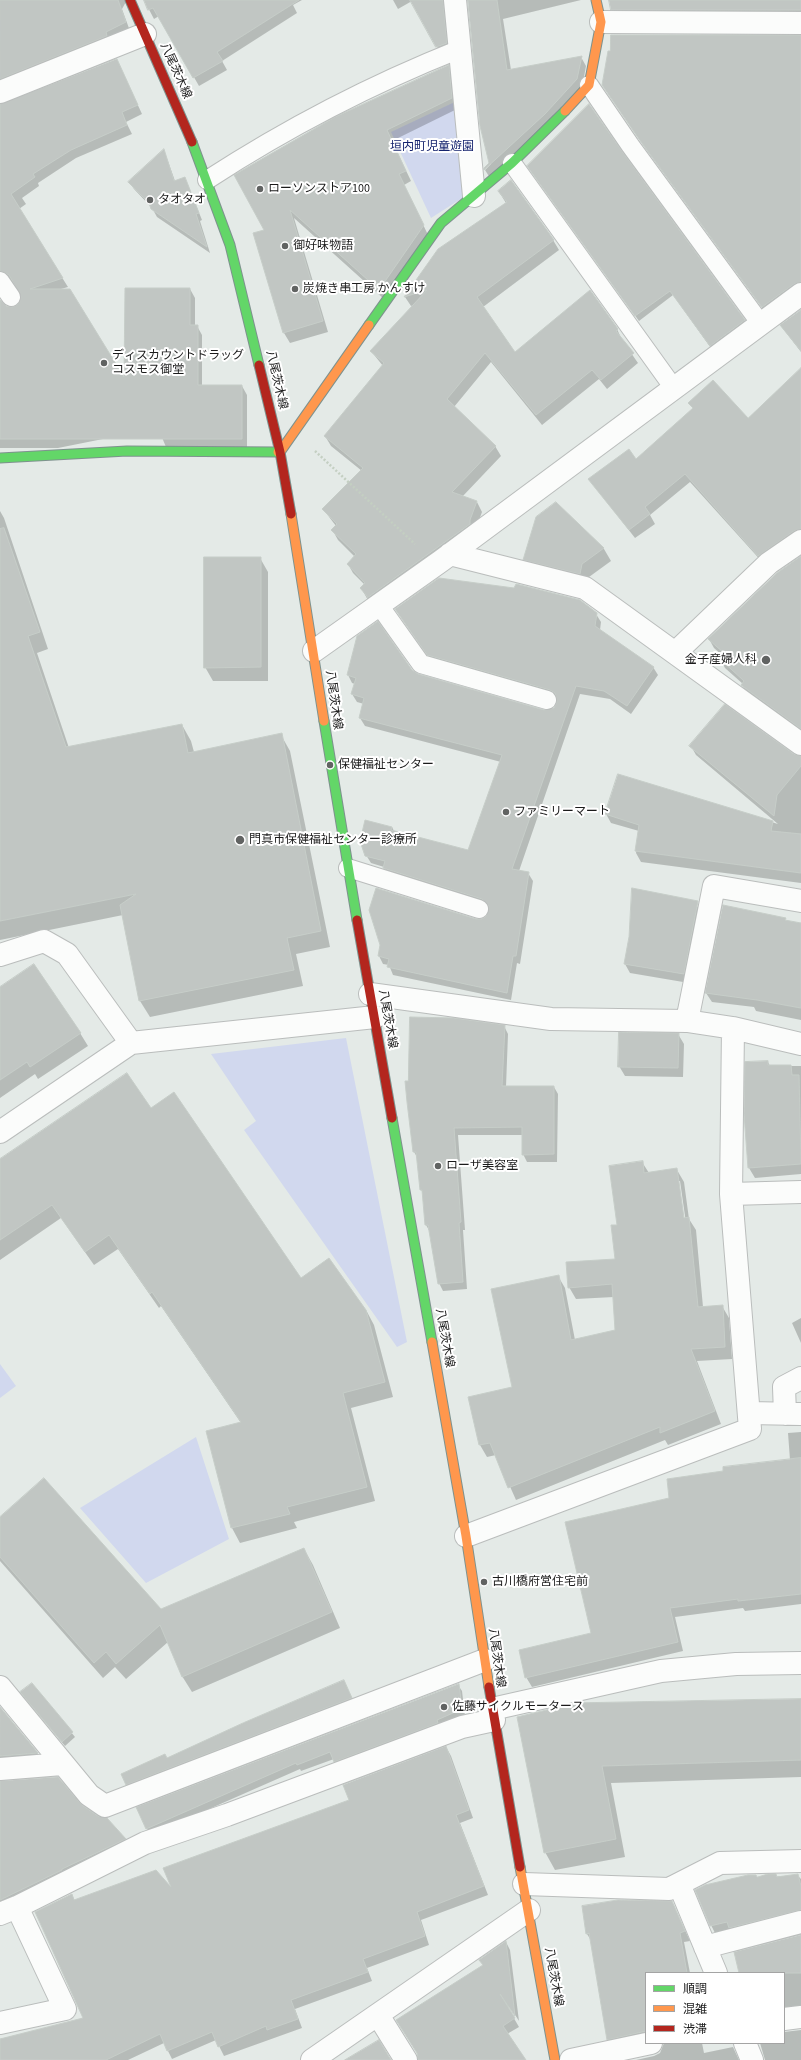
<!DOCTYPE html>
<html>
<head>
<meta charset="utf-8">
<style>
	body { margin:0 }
	#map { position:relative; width:801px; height:2060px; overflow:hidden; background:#e4eae7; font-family:"Source Sans 3","Noto Sans JP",sans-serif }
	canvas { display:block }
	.legend { position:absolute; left:645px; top:1972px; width:140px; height:72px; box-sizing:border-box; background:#fff; border:1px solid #a4a4a4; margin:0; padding:5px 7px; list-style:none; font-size:12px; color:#1b1b1b }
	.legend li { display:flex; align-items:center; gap:8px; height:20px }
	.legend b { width:20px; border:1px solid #a4a4a4 }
</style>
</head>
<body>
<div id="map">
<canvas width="801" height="2060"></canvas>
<ul class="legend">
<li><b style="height:5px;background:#63d668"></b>順調</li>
<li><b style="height:5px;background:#ff974d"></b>混雑</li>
<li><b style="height:5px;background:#b3261e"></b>渋滞</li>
</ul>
</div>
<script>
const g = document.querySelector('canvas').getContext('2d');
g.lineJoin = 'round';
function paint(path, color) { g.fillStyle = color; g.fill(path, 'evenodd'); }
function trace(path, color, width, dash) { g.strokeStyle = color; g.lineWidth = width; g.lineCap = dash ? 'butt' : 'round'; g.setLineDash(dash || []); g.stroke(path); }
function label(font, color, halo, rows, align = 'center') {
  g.font = font + ' "Source Sans 3","Noto Sans JP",sans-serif'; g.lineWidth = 4; g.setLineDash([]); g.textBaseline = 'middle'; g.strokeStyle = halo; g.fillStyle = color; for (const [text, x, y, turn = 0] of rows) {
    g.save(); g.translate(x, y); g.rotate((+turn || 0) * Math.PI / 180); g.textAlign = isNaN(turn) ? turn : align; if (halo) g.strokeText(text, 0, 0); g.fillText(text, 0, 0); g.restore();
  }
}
paint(new Path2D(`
	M459,100L467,195L431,218L391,132Z
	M346,1038L407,1342L397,1347L244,1130L256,1121L211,1054Z
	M0,1364L16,1386L0,1398Z
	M196,1437L229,1539L146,1583L80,1508Z`), '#d1d8ee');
paint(new Path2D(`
	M0,0H127L122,9L130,31L0,90Z
	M144,0H302L293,5L297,13L222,61L227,70L199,86L159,16L154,19Z
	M393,0H452L451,52L442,56L412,1L398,9Z
	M469,0H581L503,19L511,70L581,57L586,66L582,88L490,178L485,170L491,164Z
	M609,0H801V19L617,18Z
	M801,36V293L768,316L645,148L603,85Z
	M117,60L142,114L126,122L132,134L76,158L38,183L39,186L22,198L26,204L19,209L68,287L61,289L125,381L190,289L195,298V326H197L202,335V386H242L247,395V448L166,447L158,428L58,448H0V301L2,304L12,309L21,302V293L15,284L5,279L0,281V105Z
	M448,66L454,76L457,109L392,141L411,181L404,185L429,237L385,300L294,218L328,332L290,343L284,333L255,234L266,231Z
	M164,150L175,181L184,178L188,185L202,220L200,221L210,253L157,217L152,208L134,189L129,182Z
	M531,171L744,320L747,325L713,351L673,295L639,321Z
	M499,192L553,240L559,250L483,307L514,353L617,329L622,340L638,363L607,389L599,379L542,425L491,362L454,407L495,446L501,456L462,497L477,502L482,512L475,531L368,600L361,588L365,585L353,573L348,564L355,557L338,540L333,531L336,526L323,509L362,471L331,446L325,436L383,366L371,351L414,305L411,306L405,297L439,250L506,203Z
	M801,311V352L781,326Z
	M801,369V539L764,564L690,482L650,515L655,524L635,538L589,479L636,460L693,409L690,403L748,420Z
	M556,504L604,549L611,561L589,577L587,586L531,572L524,559Z
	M0,511L4,518L48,649L37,653L69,748L182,725L191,741L194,752L281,735L290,751L330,947L296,954L303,986L150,1017L140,1001L123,915L0,940Z
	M801,557V733L747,694L742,685L743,684L725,668L720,659L723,656L714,648L709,639Z
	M260,558L268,572V681H213L205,667Z
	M396,609L596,614L601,622L600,630L653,667L658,675L631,714L610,699L580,694L519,871L528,873L533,881L520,964L517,963L511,1000L393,975L389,965L383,964L379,956L487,917L490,908L488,907L389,876L384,867L371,863L366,855L392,827L394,831L468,851L501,762L365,726L360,718L364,704L357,702L352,694L355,684L352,683L348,675L358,637L417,675L544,711L555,708L557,700L433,663Z
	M691,746L801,757V883L641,862L636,853L639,831L611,823L606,814L619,775L778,824L696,755Z
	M697,906L702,915L689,983L630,973L625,964Z
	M801,924V1020L756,1011L754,1007L712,1002L706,993Z
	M0,988L80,1033L88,1046L38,1079L35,1074L0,1098Z
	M504,1026L508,1034L506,1087H554L558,1094L557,1162H527L523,1154V1135H458L465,1230H463L467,1289L443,1291L439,1283L430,1232L426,1225L423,1194L421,1189L417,1157L414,1152Z
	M678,1034L684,1044L683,1077L625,1076L619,1066Z
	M768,1062L770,1066H801V1174L755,1178L749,1168L745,1114Z
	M150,1110L301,1280L366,1310L374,1325L393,1397L351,1408L375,1501L294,1522L297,1528L240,1543L232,1528L208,1432L241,1423L161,1306L159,1308L118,1249L94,1265L61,1218L0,1260V1160Z
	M642,1162L649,1173L677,1170L684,1182L689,1219L696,1230L703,1307L722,1306L729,1318L732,1359L697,1361L721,1424L668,1445L665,1440L516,1500L496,1455L487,1457L480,1445L514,1388L558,1276L565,1288L575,1340L616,1331L614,1297L576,1299L569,1287L616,1260L618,1226ZM678,1181H680L686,1223H684Z
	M801,1318V1343L792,1323Z
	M801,1432V1604L745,1611L743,1608L675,1617L683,1651L532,1687L526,1677L592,1634L670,1498L724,1472L790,1460L788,1433Z
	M0,1519L161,1611L304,1549L313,1565L340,1628L192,1692L182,1676L168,1642L126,1679L115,1667L103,1678L0,1561Z
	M32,1684L75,1737L65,1746L24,1697Z
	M458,1685L462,1691L465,1716L338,1768L334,1759L301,1771L300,1769L150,1835L137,1808Z
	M346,1686L354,1702L129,1789L127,1784Z
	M801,1700V1777L611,1783L625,1857L555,1870L545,1852L519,1718Z
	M0,1708L38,1754L42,1762L0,1766Z
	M446,1747L451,1756L473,1818L460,1823L488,1895L421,1920L429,1945L367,1968L372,1981L295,2009L302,2028L224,2056L216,2040L172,2059L164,2043L128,2060H0V2039L84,2019L72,1895L75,1901L174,1891L351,1801Z
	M0,1782L81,1806L125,1839L130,1847L0,1911Z
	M797,1875L801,1879V1920L716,1935L711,1925L757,1878Z
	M672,1902L690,1941L684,1942L690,1973H646V2042L614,2049L608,2039L592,1942L587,1934Z
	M801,1936V2015L784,2018V1973H740Z
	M506,1942L510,1950L519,2021L510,2007L508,2008L519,2027L507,2034L524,2060H474L484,1966Z
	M801,2030V2060H765L760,2043H784V2032Z
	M664,2043H702L704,2053L733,2047L739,2060H636L654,2056L660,2053Z`), '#0003');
const building = new Path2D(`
	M0,0H118L126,22L106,32L107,36L0,79Z
	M144,0H299L217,52L223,61L193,78L153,8L148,10Z
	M410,0H443L447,43L436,47Z
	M468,0H497L507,70L582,56L577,79L545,114L484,170V168L489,163L480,126Z
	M609,0H801V10H611Z
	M611,35H801V282L794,284L762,307L639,139L602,85L608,51H610Z
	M117,59L138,105L122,112L127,125L71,150L33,174L35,177L11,194L63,278L30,289H70L124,377L125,288H190V325H198V385H242V439H0V300L6,306L12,307L17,305L21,297L9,275L0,271V104Z
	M449,65L452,98L387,130L406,171L399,174L424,225L379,290L290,210L323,321L283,333L253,233L264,230L234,175L335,117Z
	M589,104L622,151L745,320L710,346L670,291L635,316L527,166Z
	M164,149L174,181L185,177L199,213L196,214L207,247L151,209L149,203L128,182Z
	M511,180L554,240L477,297L515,352L590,290L618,329L616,331L634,353L601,380L592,370L536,415L485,353L447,399L496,446L452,492L477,501L470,520V524L367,598V596L360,588L365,583L347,564L356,554L331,530L337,524L322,509L363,468L324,436L384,363L370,351L427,290L404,297L438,249L507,202L498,191Z
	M801,310V351L780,325Z
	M801,368V529L794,531L758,556L685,474L645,507L650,514L629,530L588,479L629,449L636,459L693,408L688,403L713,380L748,418Z
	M556,502L604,548L582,564L580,574L523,560L536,517Z
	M4,528L40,632L28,636L66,747L182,724L188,753L282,733L321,931L287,938L294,970L139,1001L120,905L136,894L0,921V529Z
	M801,556V729L741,685L744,681L719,658L724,653L708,639L777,573Z
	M204,557H261V667L204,668Z
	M439,578L514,588L516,584L580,600L597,613L595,626L654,667L627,706L604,691L576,686L512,869L529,872L516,956H513L507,993L387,967L389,959L378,956L380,945L369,910L376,888L476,919H482L486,916L489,906L482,899L383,868L385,861L365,856L360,841L365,820L392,827L391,830L468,850L502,755L359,718L364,698L351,694L356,678L347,675L357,636L378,621L412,670L418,674L544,710L554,708L557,702L555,693L550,690L427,655L395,609Z
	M725,704L794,754L801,756V766L777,795L774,816L689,746Z
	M618,774L773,821L771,831L801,834V873L635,851L639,825L605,814Z
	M632,888L698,901L684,974L624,964L629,937Z
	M723,905L786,918L785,920L801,923V1008L757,1000L705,993Z
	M34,964L81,1033L30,1067L27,1062L0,1080V987Z
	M410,1017L454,1018L505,1025L502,1086H554V1154L522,1155V1127L454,1128L461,1222L459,1223L463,1282L438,1284L428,1225H425L422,1190H420L416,1152H413L407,1102L405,1081H408Z
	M619,1032L679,1033L678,1068L618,1067Z
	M768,1061V1065H791L792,1075H799L801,1164L748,1168L744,1114L745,1062Z
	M127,1073L151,1108L174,1092L301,1278L329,1258L366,1310L385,1382L343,1393L367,1487L287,1507L290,1514L231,1528L206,1431L241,1422L152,1292L150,1294L109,1235L85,1252L52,1205L0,1240V1159Z
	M643,1161L644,1173L677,1168L684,1218L689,1217L698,1307L723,1305L725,1347L691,1349L715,1411L660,1433V1427L508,1488L490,1443L479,1445L468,1397L512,1387L491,1289L559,1275L571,1340L615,1330L612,1284L568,1288L566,1262L615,1259L611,1225H617L609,1166Z
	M801,1458V1594L738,1601V1599L670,1608L678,1642L525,1678L519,1650L591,1633L565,1522L669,1498L667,1479L723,1471V1467Z
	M44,1478L161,1609L304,1548L332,1612L182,1677L160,1625L116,1664L106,1652L94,1663L0,1557V1517Z
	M344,1680L352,1698L126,1785L121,1774L165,1754L167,1758L243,1723Z
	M32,1683L73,1732L62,1742L20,1692Z
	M459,1684L462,1709L437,1720L438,1723L334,1762L330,1752L297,1765L296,1763L146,1829L136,1807Z
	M801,1699V1760L602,1766L616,1839L544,1853L517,1717L576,1703Z
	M0,1707L38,1753L0,1756Z
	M446,1746L469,1810L456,1815L484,1886L417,1912L425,1936L363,1959L368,1972L291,2000L298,2019L267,2030L266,2026L218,2047L212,2032L167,2051L160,2034L106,2060H0V2039L83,2018L35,1912L72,1894L74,1900L156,1870L171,1887L163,1868L349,1800L343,1785Z
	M58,1777L82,1805L98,1816L107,1818L126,1839L62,1869V1870L0,1900V1781Z
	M768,1874H776L777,1877L798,1874L801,1886V1910L729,1928L727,1922L710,1926L695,1890L705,1885L748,1875H756L757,1877Z
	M618,1900L672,1901L685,1931L680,1933L687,1973H646V2031L607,2040L589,1933L586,1934L582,1906Z
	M801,1935V1973H739L734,1952Z
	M506,1941L515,2016L500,1994L515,2018L503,2026L526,2060H418L417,2053L396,2020L483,1965L479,1960Z
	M379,2040L391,2060H345Z`);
paint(building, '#c1c6c3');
trace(building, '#c6cdc8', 1);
const lane = new Path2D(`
	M589,85L630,145L761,324
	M512,163L673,387
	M207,180C287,128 372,84 460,49
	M0,281L11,297
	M379,605L421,664L547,700
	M348,868L479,909`);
const street = new Path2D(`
	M455,0L474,196
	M601,22L801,23
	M0,92L145,34
	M450,554L585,588L801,744
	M314,651L441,561L801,294
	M675,653L769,563L801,541
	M0,955L44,941L67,954L131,1043
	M370,994L551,1019L687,1021L733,1028L801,1044
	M687,1021L714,886L801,901
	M0,1132L131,1043L375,1017
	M731,1194L801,1192
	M749,1413L801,1414
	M785,1414L784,1387L801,1378
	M466,1536L750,1429L731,1194L733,1028
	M0,1687L89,1795L105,1806L485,1660
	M492,1709L661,1671L736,1664L801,1663
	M0,1769L62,1764
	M524,1884L669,1889L720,1863L801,1861
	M679,1884L716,1973
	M0,1914L17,1907L145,1843L227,1815L462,1727L494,1720
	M705,1947L801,1922
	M378,2015L406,2060
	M784,2019L801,2017
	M0,2023L65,2009L17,1907
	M745,2043L752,2060
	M312,2060L529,1910
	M571,2060L651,2043`);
const fast = new Path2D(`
	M192,142L230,245L259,365
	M369,325L441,223L512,163L565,111
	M0,458L127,451L278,452
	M324,721L357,920
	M392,1118L432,1342`);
const slow = new Path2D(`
	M565,111L589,85L601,22L596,0
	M278,452H280L369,325
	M291,514L324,721
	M432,1342L466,1536L489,1687
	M520,1867L555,2060`);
const jam = new Path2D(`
	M130,0L192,142
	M259,365L280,452L291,514
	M357,920L392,1118
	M489,1687L520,1867`);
trace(lane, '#babdbc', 20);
trace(street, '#babdbc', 24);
trace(fast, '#7e928e', 11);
trace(slow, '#7e928e', 11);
trace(jam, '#7e928e', 11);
trace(new Path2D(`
	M315,451L415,544`), '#c4cfc2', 2.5, [2, 2]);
trace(lane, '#fbfcfb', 18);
trace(street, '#fbfcfb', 22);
trace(fast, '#63d668', 9);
trace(slow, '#ff974d', 9);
trace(jam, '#b3261e', 9);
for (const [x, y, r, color] of [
	[260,189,4,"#616362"],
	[150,200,4,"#616362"],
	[285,246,4,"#616362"],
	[295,289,4,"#616362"],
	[104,363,4,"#616362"],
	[766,660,5,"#616362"],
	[330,765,4,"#616362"],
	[506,812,4,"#616362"],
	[240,840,5,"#616362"],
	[438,1166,4,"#616362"],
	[484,1582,4,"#616362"],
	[444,1707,4,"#616362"]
]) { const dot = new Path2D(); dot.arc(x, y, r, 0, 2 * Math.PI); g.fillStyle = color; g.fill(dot); trace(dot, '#fff', 1.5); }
label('12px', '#1b1b1b', '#fff', [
	["八尾茨木線",175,71,66],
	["八尾茨木線",276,380,77],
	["八尾茨木線",333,700,82],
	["八尾茨木線",387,1019,80],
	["八尾茨木線",444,1338,80],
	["八尾茨木線",496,1658,82],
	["八尾茨木線",553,1977,80]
]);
label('12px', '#15236e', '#fff', [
	["垣内町児童遊園",432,147]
]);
label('12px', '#1b1b1b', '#fff', [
	["ローソンストア100",268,189],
	["タオタオ",158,200],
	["御好味物語",293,246],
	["炭焼き串工房 かんすけ",303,289],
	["ディスカウントドラッグ",112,356],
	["コスモス御堂",112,370],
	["金子産婦人科",757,660,"right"],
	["保健福祉センター",338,765],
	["ファミリーマート",514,812],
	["門真市保健福祉センター診療所",249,840],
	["ローザ美容室",446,1166],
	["古川橋府営住宅前",492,1582],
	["佐藤サイクルモータース",452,1707]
], 'left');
</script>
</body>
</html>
